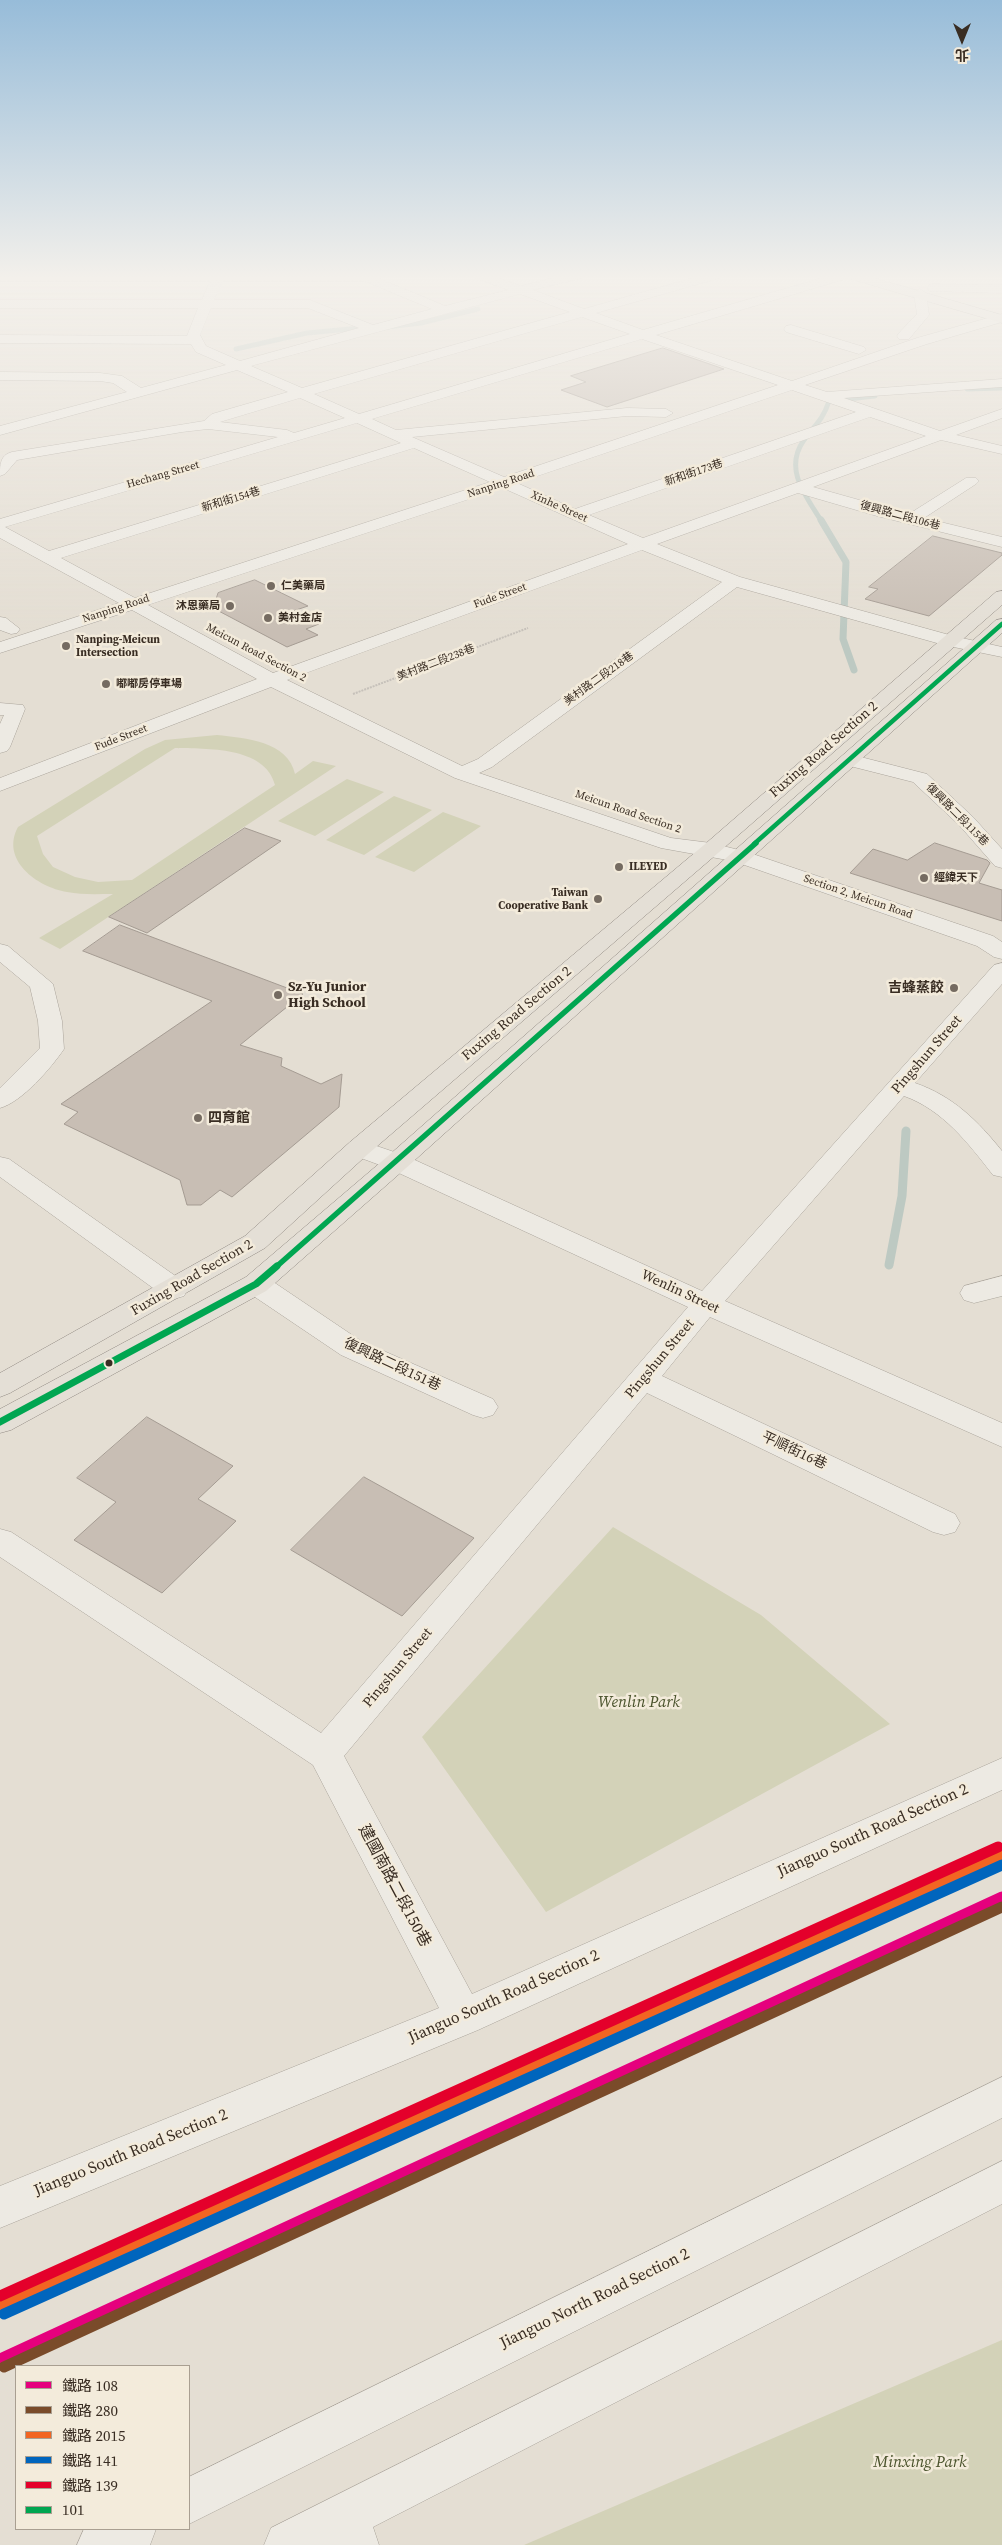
<!DOCTYPE html>
<html>
<head>
<meta charset="utf-8">
<style>
	body { margin:0 }
	#map { position:relative; width:1002px; height:2545px; overflow:hidden; background:#e4ded3; font-family:"Source Serif 4","Noto Sans TC",serif }
	canvas { display:block }
	.legend { position:absolute; left:15px; top:2365px; width:175px; height:165px; box-sizing:border-box; background:#f3ebdb; border:1px solid #a99f91; margin:0; padding:6px 9px; list-style:none; font-size:15px; color:#392d23 }
	.legend li { display:flex; align-items:center; gap:10px; height:25px }
	.legend b { width:25px; border:1px solid #a99f91 }
	.north { position:absolute; left:937px; top:15px; width:50px; height:50px; -webkit-text-stroke:4px #f3ebdb; paint-order:stroke; rotate:180deg; font-size:14px; font-weight:700; line-height:20px; text-align:center; color:#392d23 }
	.north::after { content:''; display:block; margin:auto; width:18px; height:22px; background:#392d23; clip-path:polygon(50% 0,100% 100%,50% 72%,0 100%) }
</style>
</head>
<body>
<div id="map">
<canvas width="1002" height="2545"></canvas>
<ul class="legend">
<li><b style="height:6px;background:#e5007d"></b>鐵路 108</li>
<li><b style="height:6px;background:#7a4b2a"></b>鐵路 280</li>
<li><b style="height:6px;background:#f26522"></b>鐵路 2015</li>
<li><b style="height:6px;background:#0065bd"></b>鐵路 141</li>
<li><b style="height:6px;background:#e4002b"></b>鐵路 139</li>
<li><b style="height:6px;background:#00a651"></b>101</li>
</ul>
<div class="north">北</div>
</div>
<script>
const g = document.querySelector('canvas').getContext('2d');
g.lineJoin = 'round';
function paint(path, color) { g.fillStyle = color; g.fill(path, 'evenodd'); }
function trace(path, color, width, dash) { g.strokeStyle = color; g.lineWidth = width; g.lineCap = dash ? 'butt' : 'round'; g.setLineDash(dash || []); g.stroke(path); }
function label(font, color, halo, rows, align = 'center') {
  g.font = font + ' "Source Serif 4","Noto Sans TC",serif'; g.lineWidth = 5; g.setLineDash([]); g.textBaseline = 'middle'; g.strokeStyle = halo; g.fillStyle = color; for (const [text, x, y, turn = 0] of rows) {
    g.save(); g.translate(x, y); g.rotate((+turn || 0) * Math.PI / 180); g.textAlign = isNaN(turn) ? turn : align; if (halo) g.strokeText(text, 0, 0); g.fillText(text, 0, 0); g.restore();
  }
}
paint(new Path2D(`
	M217,735C245,738 288,741 295,774L313,761L336,766L60,949L39,938L113,894C97,894 82,895 67,892C37,887 0,860 18,827L145,749L165,740ZM175,748C206,749 265,746 275,785L132,880L98,882L75,877L53,867L43,854L37,836Z
	M347,779L384,792L315,836L278,821Z
	M394,796L432,810L364,855L326,840Z
	M443,812L481,826L414,872L375,857Z
	M613,1527L761,1615L890,1724L546,1912L422,1737Z
	M1002,2340V2545H524Z`), '#d3d2b8');
trace(new Path2D(`
	M388,327L421,323L478,309
	M236,349L307,333L371,327
	M967,389L1002,388
	M822,522C806,496 783,469 804,440C815,425 823,420 829,401L875,396`), '#bdc9c2', 5);
trace(new Path2D(`
	M821,520L846,562L843,639L854,670`), '#bdc9c2', 7);
trace(new Path2D(`
	M889,1265L902,1196L906,1131`), '#bdc9c2', 9);
const building = new Path2D(`
	M663,348L724,369L607,407L561,390L586,382L571,376Z
	M933,536L1002,553V555L929,616L865,599L878,589L869,587Z
	M255,580L308,606L293,611L319,624L306,629L318,635L287,647L213,608L218,593Z
	M245,828L281,841L147,933L109,917Z
	M935,843L987,860L990,863L979,883L1002,890V921L850,873L873,849L907,860Z
	M120,925L303,994L240,1045L282,1058L281,1066L321,1084L342,1074L339,1107L232,1197L220,1190L201,1205H187L180,1180L64,1124L78,1112L61,1104L212,1001L83,951Z
	M147,1417L233,1466L198,1499L236,1521L162,1593L74,1540L116,1502L77,1478Z
	M364,1477L474,1538L402,1616L291,1550Z`);
paint(building, '#c8beb4');
trace(building, '#a49b92', 1);
const minor = new Path2D(`
	M0,275H371L445,306L508,290L475,278L473,275H490L521,286L564,275H584L582,278L533,290L584,309L703,275H722L720,278L596,313L643,330L832,275H851L849,278L656,335L792,381L917,338L1002,314V322L927,344L805,385L827,392L1002,379V387L844,398L940,431L1002,409V418L956,435L1002,446V454L941,440L813,487L909,514L966,478H976L979,481L976,484L924,518L1002,537V547L877,516L798,493L657,544L740,577L953,636L1002,647V657L944,645L737,587L492,767L479,773L671,838L711,843L747,852L993,936L1002,942V959L994,957L977,946L733,861L661,848L455,778L271,687L0,791V778L257,679L132,610L0,653V642L119,603L0,538V519L278,437L208,429L182,432L17,460L5,474L0,476C0,465 0,455 12,452L204,421L212,414L288,392L237,370L0,435V426L127,392L113,383L100,381L0,380V372L100,373L122,376L141,388L226,365L196,352L191,344L0,343V335L187,336L198,308H0V300H202L210,281H0ZM223,281H364L432,309L373,325L310,300H214ZM520,294L570,312L302,388L251,366ZM211,308H308L359,328L240,361L206,346L200,335ZM582,317L630,334L359,414L314,394ZM642,339L778,385L504,477L412,437L627,416L666,417L673,413L666,409L627,408L396,430L372,419ZM792,390L856,412L575,509L517,483ZM300,398L345,418L294,433L287,430L220,422ZM870,417L926,436L643,538L589,515ZM357,423L401,443L49,551L5,527ZM414,448L490,482L135,598L61,558ZM503,488L628,544L273,673L148,605ZM642,550L722,582L478,759L462,766L287,680Z
	M933,284L1002,285V293L929,291L927,288L929,285Z
	M920,289L926,293L929,315L909,339H899L897,336L899,333L917,314L914,293Z
	M791,325L864,347L866,350L859,354L786,332L784,329L786,326Z
	M0,617L6,618L20,629L17,633L11,634L0,630Z
	M0,703L23,705L25,709L10,747L7,751L0,753V724L4,715H0Z
	M849,754L927,774L973,817L1002,849V868L995,866L959,825L913,782L842,764L839,760L842,756Z
	M0,944L8,946L53,984L62,1021L64,1049C51,1068 22,1102 0,1108V1088L40,1048L38,1021L30,987L0,962Z
	M1002,963V984L915,1083C953,1096 978,1121 1002,1151V1177L993,1175C968,1143 943,1110 904,1096L725,1301L1002,1423V1447L710,1317L662,1376L955,1514L960,1523L955,1532L944,1535L933,1532L647,1393L344,1756L472,1994L1002,1758V1790L478,2030L0,2228V2186L439,2008L313,1765L0,1557V1529L11,1532L321,1733L688,1307L388,1168L350,1154L346,1148L350,1142L359,1140L406,1156L702,1291L994,965Z
	M0,1157L9,1159L184,1282L188,1289L184,1296L174,1299L164,1296L0,1177Z
	M256,1275L266,1277L361,1341L493,1399L498,1407L493,1415L483,1418L473,1415L341,1355L246,1291L242,1284L246,1277Z
	M1002,1276V1296L974,1303L964,1300L960,1293L964,1286Z
	M1002,2077V2118L189,2524V2477Z
	M1002,2161V2204L373,2527L379,2545H264L271,2528Z
	M84,2529H156L150,2545H77Z`);
const major = new Path2D(`
	M845,275H864L1002,315V323L847,278Z
	M1002,591V605L718,853L368,1154L265,1248L10,1393L0,1397V1373L245,1236L350,1142L704,845L996,592Z
	M1002,619V633L406,1168L266,1291L11,1430L0,1433V1409L246,1277L388,1156L996,620Z`);
trace(minor, '#aaa49b', 1);
trace(major, '#908982', 1);
trace(new Path2D(`
	M353,694L528,628`), '#c6c1ba', 2, [2, 1]);
paint(minor, '#edeae3');
paint(major, '#e4dfd6');
trace(new Path2D(`
	M754,844L1002,624`), '#00a651', 4.5);
trace(new Path2D(`
	M276,1267L756,843`), '#00a651', 5.5);
trace(new Path2D(`
	M0,1422L256,1284L277,1266`), '#00a651', 7);
trace(new Path2D(`
	M0,2359L1002,1897`), '#e5007d', 11);
trace(new Path2D(`
	M4,2367L1002,1907`), '#7a4b2a', 11);
trace(new Path2D(`
	M0,2306L1002,1855`), '#f26522', 11);
trace(new Path2D(`
	M4,2314L1002,1865`), '#0065bd', 11);
trace(new Path2D(`
	M0,2296L998,1847`), '#e4002b', 11);
const sky = g.createLinearGradient(0, 0, 0, 631);
sky.addColorStop(0, '#97bcd9');
sky.addColorStop(0.44, '#f3f0eb');
sky.addColorStop(1, '#f3f0eb00');
g.fillStyle = sky;
g.fillRect(0, 0, 1002, 631);
for (const [x, y, r, color] of [
	[271,586,5,"#756b61"],
	[230,606,5,"#756b61"],
	[268,618,5,"#756b61"],
	[66,646,5,"#756b61"],
	[106,684,5,"#756b61"],
	[619,867,5,"#756b61"],
	[924,878,5,"#756b61"],
	[598,899,5,"#756b61"],
	[954,988,5,"#756b61"],
	[278,995,5,"#756b61"],
	[198,1118,5,"#756b61"],
	[109,1363,4.5,"#392d23"]
]) { const dot = new Path2D(); dot.arc(x, y, r, 0, 2 * Math.PI); g.fillStyle = color; g.fill(dot); trace(dot, '#f3ebdb', 2); }
label('11px', '#392d23', '#f3ebdb', [
	["新和街173巷",694,473,-19],
	["Hechang Street",163,475,-16],
	["Nanping Road",501,484,-18],
	["新和街154巷",231,500,-17],
	["Xinhe Street",559,507,24],
	["復興路二段106巷",900,516,15],
	["Fude Street",500,596,-20],
	["Nanping Road",116,609,-18],
	["Meicun Road Section 2",256,653,28],
	["美村路二段238巷",436,663,-21],
	["美村路二段218巷",599,679,-36],
	["Fude Street",121,738,-21],
	["Meicun Road Section 2",628,812,19],
	["復興路二段115巷",957,815,45],
	["Section 2, Meicun Road",858,897,19]
]);
label('bold 11px', '#392d23', '#f3ebdb', [
	["仁美藥局",281,586],
	["沐恩藥局",220,606,"right"],
	["美村金店",278,618],
	["Nanping-Meicun",76,640],
	["Intersection",76,653],
	["嘟嘟房停車場",116,684],
	["ILEYED",629,867],
	["經緯天下",934,878],
	["Taiwan",588,893,"right"],
	["Cooperative Bank",588,906,"right"]
], 'left');
label('14px', '#392d23', '#f3ebdb', [
	["Fuxing Road Section 2",824,750,-41],
	["Fuxing Road Section 2",517,1014,-40],
	["Pingshun Street",927,1055,-49],
	["Fuxing Road Section 2",192,1278,-30],
	["Wenlin Street",680,1292,25],
	["Pingshun Street",660,1359,-50],
	["復興路二段151巷",392,1365,25],
	["平順街16巷",794,1451,25],
	["Pingshun Street",398,1668,-50]
]);
label('bold 14px', '#392d23', '#f3ebdb', [
	["Sz-Yu Junior",288,987],
	["High School",288,1003],
	["吉蜂蒸餃",944,988,"right"],
	["四育館",208,1118]
], 'left');
label('italic 16px', '#4a532c', '#f3ebdb', [
	["Wenlin Park",639,1703],
	["Minxing Park",920,2463]
]);
label('16px', '#392d23', '#f3ebdb', [
	["Jianguo South Road Section 2",873,1831,-24],
	["建國南路二段150巷",394,1886,62],
	["Jianguo South Road Section 2",504,1997,-24],
	["Jianguo South Road Section 2",131,2153,-22],
	["Jianguo North Road Section 2",595,2299,-26]
]);
</script>
</body>
</html>
